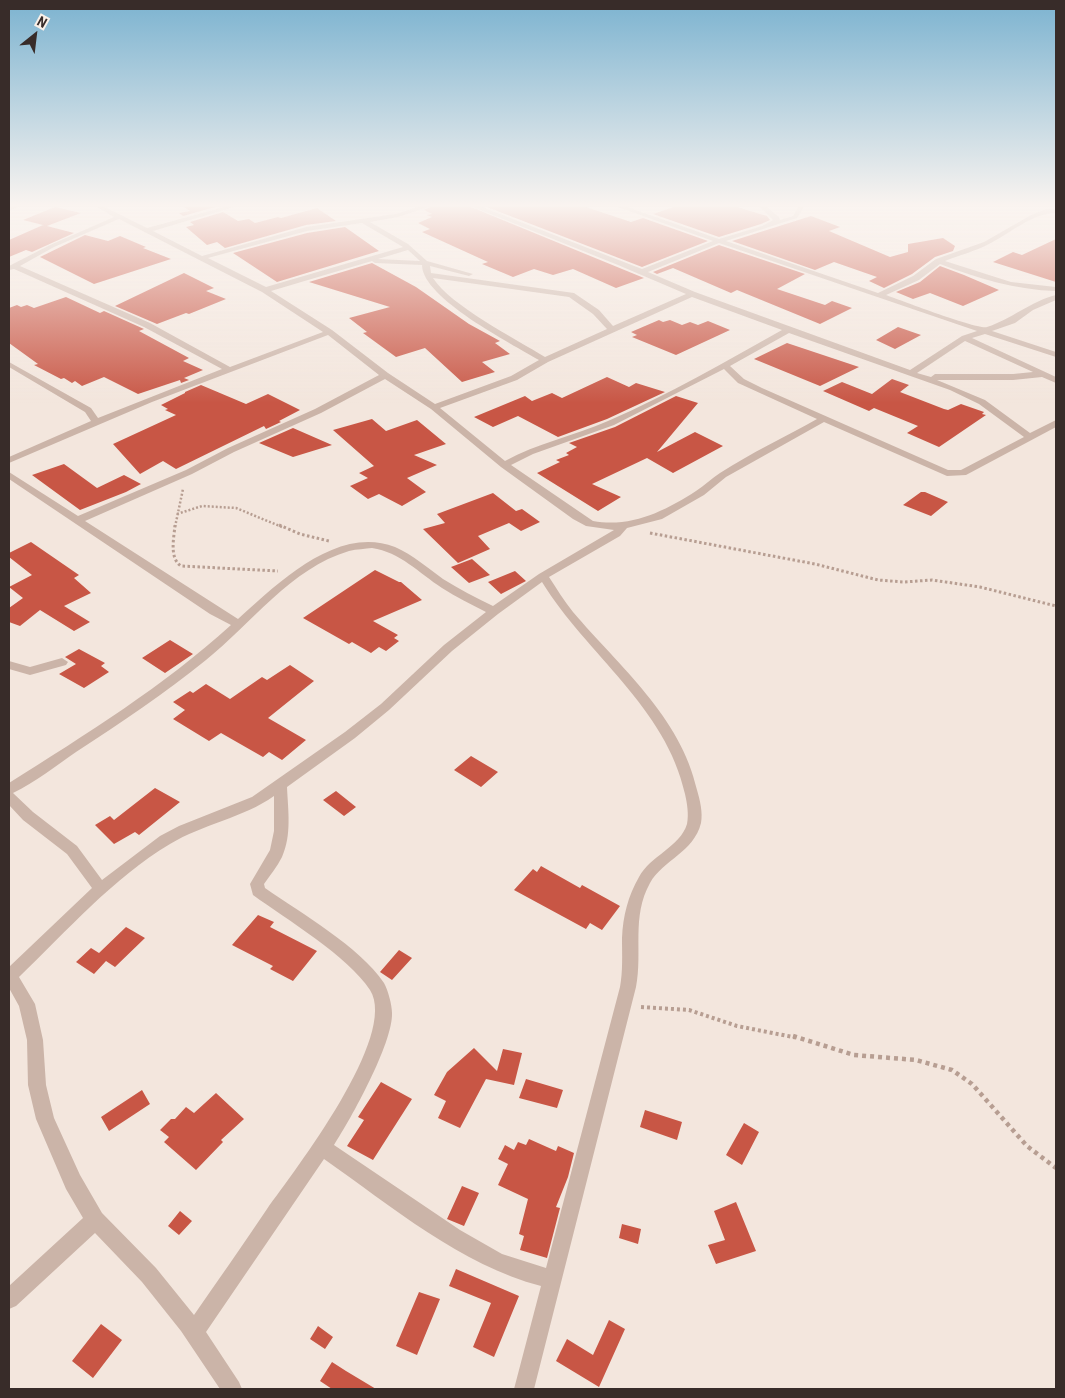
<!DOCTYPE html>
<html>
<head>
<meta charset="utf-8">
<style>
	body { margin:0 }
	#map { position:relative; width:1065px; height:1398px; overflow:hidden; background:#f3e6dd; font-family:"Roboto Condensed",sans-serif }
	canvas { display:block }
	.frame { position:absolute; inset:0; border:10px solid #382c29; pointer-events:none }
	.north { position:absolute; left:10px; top:10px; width:50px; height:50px; -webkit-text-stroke:4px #faf1e9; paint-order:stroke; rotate:29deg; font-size:14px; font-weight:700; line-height:20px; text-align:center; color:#382c29 }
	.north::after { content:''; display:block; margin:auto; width:18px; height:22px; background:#382c29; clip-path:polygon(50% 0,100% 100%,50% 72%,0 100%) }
</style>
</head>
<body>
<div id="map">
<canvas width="1065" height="1398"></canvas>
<div class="frame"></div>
<div class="north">N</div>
</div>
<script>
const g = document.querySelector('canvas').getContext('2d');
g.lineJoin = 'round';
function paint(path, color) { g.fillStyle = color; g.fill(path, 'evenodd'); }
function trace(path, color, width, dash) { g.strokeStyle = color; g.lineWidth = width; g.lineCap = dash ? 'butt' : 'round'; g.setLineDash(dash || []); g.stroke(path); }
paint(new Path2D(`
	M55,207L81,213L47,226L23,220Z
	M184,207H215L183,216L179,213L190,211Z
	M430,207H471L644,278L616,288L573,269L553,275L534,269L513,277L482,264L488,262L422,232L430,229L418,223L432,217L427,215L432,214L424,210Z
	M487,207H586L631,222L643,218L708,241L642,267Z
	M674,207H737L767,216L770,220L761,224L719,237L653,214Z
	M317,208L336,221L306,225L225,248L217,242L207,245L186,227L194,225L190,222L223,212L238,221L249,219L255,223L278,217L281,218Z
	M811,216L840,227L829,231L890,257L908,252V244L943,238L955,246L953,251L935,257L912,274L884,288L869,281L877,277L834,262L815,270L732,241Z
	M43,225L74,233L32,252L26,250L9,257V240Z
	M345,227L379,251L277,282L233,253L307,233Z
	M85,235L108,241L120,236L146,247L143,248L171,259L94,284L40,257Z
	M1056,239V282L993,262L1013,252L1022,255Z
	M719,245L805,274L777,289L825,305L832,301L852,308L820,324L737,290L731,293L673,268L657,274L653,272Z
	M372,263L416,287L469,324L500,341L495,343L510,354L482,362L495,372L462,382L425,348L396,357L363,333L367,332L349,318L390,307L309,282Z
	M940,266L964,275L999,290L963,306L930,293L913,299L896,292L920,282Z
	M184,273L214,288L206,291L226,299L189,314L186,313L157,324L115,306Z
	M66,297L100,313L104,311L144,329L139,331L189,358L183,361L203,370L184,378L189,380L181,383L180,380L138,394L104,377L82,386L75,381L72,383L64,378L61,379L34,365L38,364L9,343V308L17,305L21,307L27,305L34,308Z
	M659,320L663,322L670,320L682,325L690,322L698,325L708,321L730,330L676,355L632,337L637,335L631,332Z
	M898,327L921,335L895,349L876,340Z
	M787,343L859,367L820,386L754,359Z
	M607,377L629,387L636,383L665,392L607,419L558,437L518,416L493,427L474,417L525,396L532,401L552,393L562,398Z
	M892,379L909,385L900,392L944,409L948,410L961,404L984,412L982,414L986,415L939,447L907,433L918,426L874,408L869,411L823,391L842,382L872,394Z
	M201,385L246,404L268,394L300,410L279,421L281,422L266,429L264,426L176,469L163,461L140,474L113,444L176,415L165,410L168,409L161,405L185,393V392Z
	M676,396L698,403L657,452L695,432L723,446L673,473L647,458L592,484L621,497L598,511L537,473L560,462L556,460L569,455L566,453L577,447L569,443L615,427Z
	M372,419L386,431L417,420L446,444L414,455L437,465L407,478L426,492L402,506L379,494L368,499L350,486L368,478L359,473L374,466L333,430Z
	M293,428L332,445L293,457L259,443Z
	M64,464L97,488L124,475L141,484L126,492L80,510L32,475Z
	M921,492H925L948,502L931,516L903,505Z
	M493,493L516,511L522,509L540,522L521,531L509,523L478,536L490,549L458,563L423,529L445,523L437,514Z
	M31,542L79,575L74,578L91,593L64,606L90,622L74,631L40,610L20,626L9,622V608L23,598L9,587L32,575L9,557V553Z
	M472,559L490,575L469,583L451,567Z
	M375,570L399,582H401L422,600L373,621L398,635L394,638L399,641L386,651L379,647L371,653L352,642L349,644L303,618Z
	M515,571L526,581L501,594L488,582Z
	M170,640L193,654L165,673L142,658Z
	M79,649L105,663L101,666L109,672L84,688L59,674L76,664L65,657Z
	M290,665L314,681L268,718L306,740L282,760L269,752L263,757L221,733L209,741L173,719L185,710L173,702L190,691L193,693L206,684L230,699L262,677L267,680Z
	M471,756L498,772L481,787L454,770Z
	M155,788L180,802L139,835L135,832L114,844L95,825L110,816L114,820Z
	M336,791L356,807L344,816L323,800Z
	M541,866L580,888L582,885L620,906L602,930L590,923L586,929L514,890L533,869L537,872Z
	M258,915L274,922L270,927L317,951L293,981L270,969L273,966L232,945Z
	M126,927L145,938L115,967L106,961L94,974L76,962L91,948L99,953Z
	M399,950L412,958L392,980L380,972Z
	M474,1048L497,1071L503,1049L522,1053L514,1085L486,1079L460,1128L438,1118L446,1101L434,1095L447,1072Z
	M526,1079L563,1090L557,1108L519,1098Z
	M381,1082L412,1099L373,1160L347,1146L364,1120L358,1117Z
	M142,1090L150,1104L109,1131L101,1117Z
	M216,1093L244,1119L221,1140L223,1142L196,1170L164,1142L169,1137L160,1130L171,1119H175L186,1107L194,1113Z
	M645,1110L682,1122L677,1140L640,1127Z
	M744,1123L759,1132L742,1165L726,1155Z
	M529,1139L556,1151L558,1146L574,1153L568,1177L556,1207L560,1208L547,1258L520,1250L524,1236L519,1234L528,1199L498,1185L508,1164L498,1159L505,1145L514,1150L518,1142L526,1145Z
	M462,1186L479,1193L464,1226L447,1219Z
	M736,1202L756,1251L716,1264L708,1245L725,1240L714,1211Z
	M180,1211L192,1221L179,1235L168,1226Z
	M622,1224L641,1229L638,1244L619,1238Z
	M456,1269L519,1296L494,1357L473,1347L491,1303L449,1286Z
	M419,1292L440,1299L417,1355L396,1346Z
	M609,1320L625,1329L599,1387L556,1361L567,1339L593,1355Z
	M101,1324L122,1340L93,1378L72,1361Z
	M318,1326L333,1337L325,1349L310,1339Z
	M332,1362L346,1371L376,1389H332L320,1381Z`), '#c85645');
trace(new Path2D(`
	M177,514L202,506L236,508L282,527
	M175,527L183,489`), '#b79e92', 2.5, [2, 2]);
trace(new Path2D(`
	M175,525C174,538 169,558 181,566L278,571
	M279,525L300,534L329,541
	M650,533L815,564L878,580L904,582L932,580L980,587L1056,606`), '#b79e92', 3, [2.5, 2.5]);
trace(new Path2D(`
	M641,1007L689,1010L737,1026L798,1038`), '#b79e92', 4, [3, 3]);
trace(new Path2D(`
	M793,1036L854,1055L916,1060L952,1070L972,1084L1027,1146L1056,1168`), '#b79e92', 4.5, [4, 4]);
paint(new Path2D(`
	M9,207H18L9,211Z
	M97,207H105L147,228L224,207H234L153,231L202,256L306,227L395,214L419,207H428L398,217L370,222L408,244L427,261L473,274L469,276L430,266L431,273L574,293L599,310L613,326L686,294L618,265L473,207H482L642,269L713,241L618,207H627L719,239L762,226L773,220L760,207H767L779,217L780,220L793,216L798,207H804L797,218L726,241L878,293L913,276L936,259L984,242L1031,215L1046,209H1056V213C1032,213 1011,233 989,244C976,251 960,255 945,261L1011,282L1056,287V291C1016,290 977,278 940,264L919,280L886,295C900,300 978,330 987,327C1012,319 1031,301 1056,295V300L1033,310L1015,323L992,331L1056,352V357L985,334L972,338L1056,377V383L1042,377L1013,380H937L985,400L1030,433L1056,420V427L966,475L947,476L824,422L726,477L704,495L662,519L627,528L620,536L549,577C557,589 564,601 573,612C619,666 681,717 697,790C700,800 703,813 701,823C694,852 663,860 650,883C631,917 643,952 636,987L534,1389H514L541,1286C461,1265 391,1206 324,1159L206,1332L239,1382L242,1389H220L181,1331L142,1282L95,1233L16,1306L9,1309V1286L83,1218L66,1189L36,1119L28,1085L27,1040L19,1006L9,988V967L92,888L67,854L23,820L9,805V783C85,735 164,686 231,625L210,614L9,479V472L78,516L186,470L228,448L315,409L379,375L328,335L152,402L9,463V457L91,421L85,412L9,367V362L91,408L98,418L222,369L144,327L14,269L9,270V266L50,245L114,217ZM119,219L262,292L323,332L230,367L150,323L20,266L54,247ZM362,223L403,247L266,287L208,258L307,231ZM719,243L977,331L962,336L910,370L695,292L648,272ZM408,250L420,261L378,259ZM372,261L375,263L422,265C422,298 512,344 539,360L511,376L435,404L388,373L332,330L271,291ZM433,278L569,297L593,314L607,329L545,357C516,339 451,306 433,278ZM692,297L782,330C725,362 668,395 608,421C574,436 537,443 505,461L440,408L517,380L548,362ZM789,333L950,390L979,404L1024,437L961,470H948L762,388L744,379L730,366ZM965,341L1033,372L1013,374H935L931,377L917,373ZM724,369L738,383L817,419C785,437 751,453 720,473C712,478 704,486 696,491C665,511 631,528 593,521L511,465L533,454L614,425ZM385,379L431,409L501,467L573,519L586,526L614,530L539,574L493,606C476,598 459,589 443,579C428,568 413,555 395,547C337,524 277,584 238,619L85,521L192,474L234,452L321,413ZM372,548C400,552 419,573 442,588C456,597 471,604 486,612L444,645L381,704L345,732L252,797L179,826L160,836L102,880L77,846L33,812L13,793C35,782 56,766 76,752C121,723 165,693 206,660C251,624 291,568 349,551C357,549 365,549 372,548ZM542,582C587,655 666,707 685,794C687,803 689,814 687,824C680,847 650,856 639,877C628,896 623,916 622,938C622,955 623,971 620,987L546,1268L502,1254L460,1230L334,1145C351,1119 393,1043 392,1013C392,1005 388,990 384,983C359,946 302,914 265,888L264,884C270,875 277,867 282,857C292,835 288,810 287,787L355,738L389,710L452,651L498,614ZM274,796V831L270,850L250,884L253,895C286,919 348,956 370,990C399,1036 295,1170 267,1209C243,1245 218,1280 194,1315L156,1268L102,1213L80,1175L54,1118L46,1085L43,1040L35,1004L19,977C67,931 113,878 170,844C203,824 243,818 274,796Z
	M62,658L68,662L66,665L30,675L9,669V661L30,667Z`), '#cbb4a8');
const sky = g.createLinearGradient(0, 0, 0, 403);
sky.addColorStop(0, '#7cb3d0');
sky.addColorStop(0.51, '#faf4f0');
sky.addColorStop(1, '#faf4f000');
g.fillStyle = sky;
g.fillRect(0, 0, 1065, 403);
</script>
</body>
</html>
